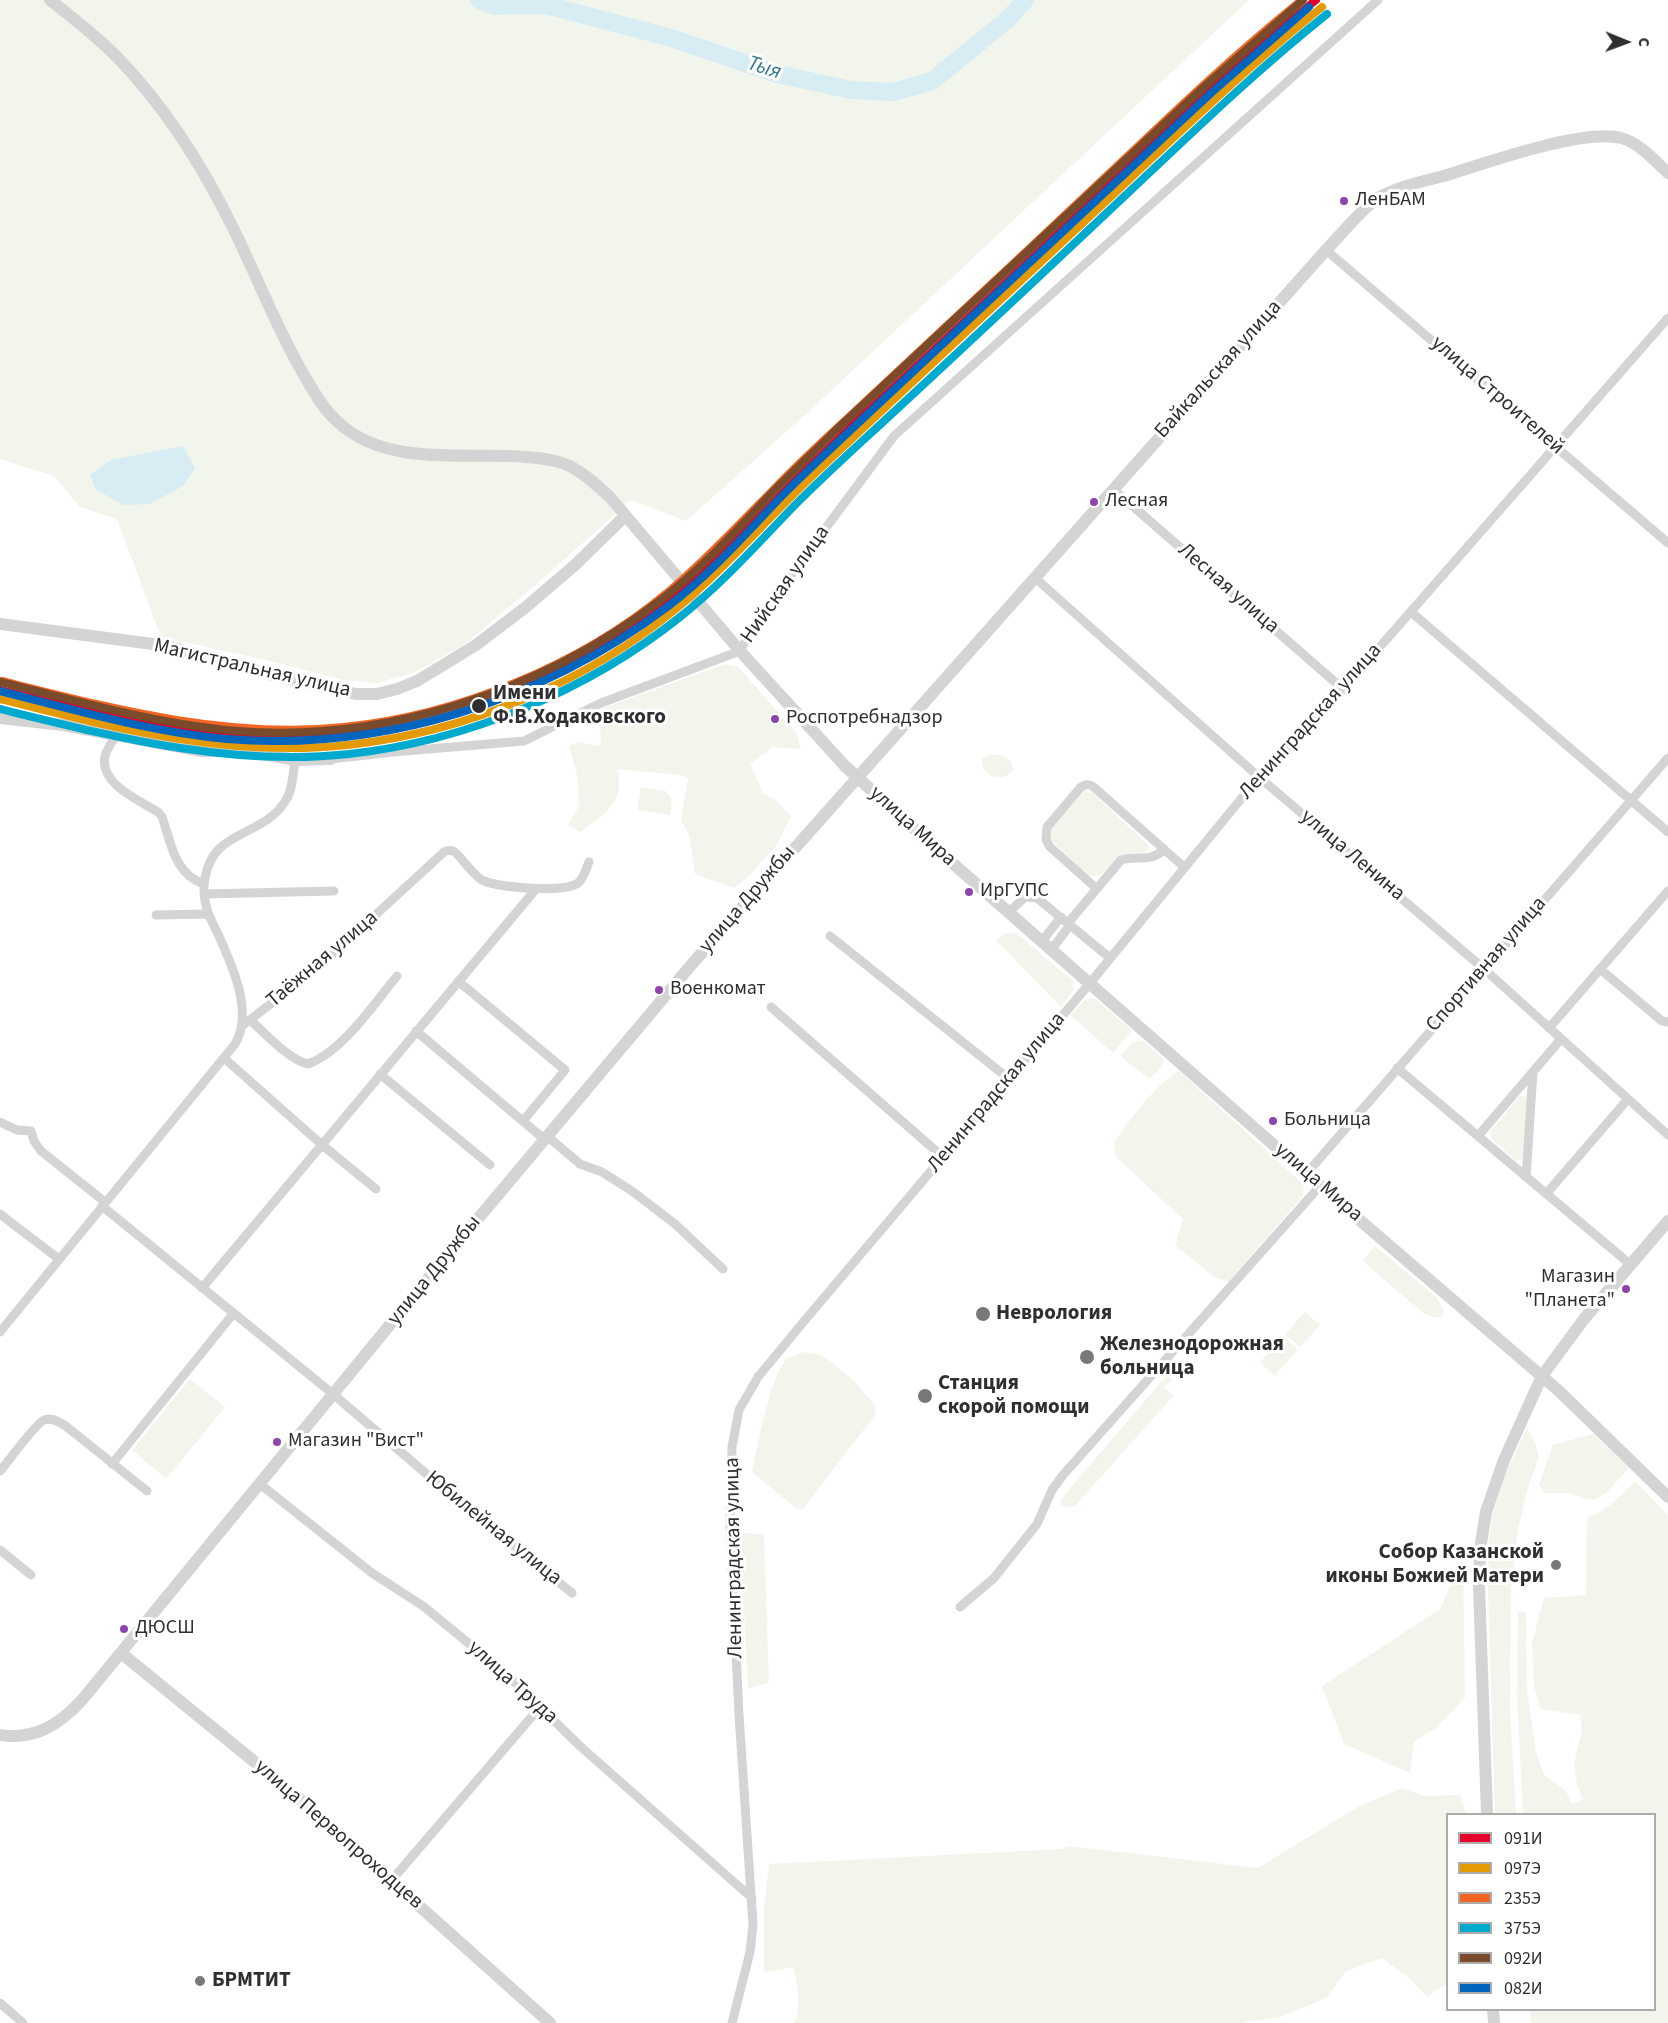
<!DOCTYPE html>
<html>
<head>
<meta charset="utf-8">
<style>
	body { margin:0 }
	#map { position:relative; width:1668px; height:2023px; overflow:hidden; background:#fff; font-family:"Source Sans 3",sans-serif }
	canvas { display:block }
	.legend { position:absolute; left:1446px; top:1813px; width:210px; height:198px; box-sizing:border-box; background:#fff; border:2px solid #acacac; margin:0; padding:8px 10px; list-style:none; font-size:18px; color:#2f2f2f }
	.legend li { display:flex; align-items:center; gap:12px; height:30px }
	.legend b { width:30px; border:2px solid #acacac }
	.north { position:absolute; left:1596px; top:12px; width:60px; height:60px; -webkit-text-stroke:4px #fff; paint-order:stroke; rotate:91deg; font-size:16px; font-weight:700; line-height:24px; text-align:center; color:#2f2f2f }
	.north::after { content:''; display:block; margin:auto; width:21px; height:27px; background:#2f2f2f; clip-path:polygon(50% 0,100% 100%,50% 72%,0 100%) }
</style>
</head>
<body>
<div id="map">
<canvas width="1668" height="2023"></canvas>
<ul class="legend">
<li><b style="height:8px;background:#e4002b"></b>091И</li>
<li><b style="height:8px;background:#e39a05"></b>097Э</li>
<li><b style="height:8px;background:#f26522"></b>235Э</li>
<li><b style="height:8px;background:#00a9ce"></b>375Э</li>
<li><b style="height:8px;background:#7a4b2a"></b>092И</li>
<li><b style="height:8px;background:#0065bd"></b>082И</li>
</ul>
<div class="north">С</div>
</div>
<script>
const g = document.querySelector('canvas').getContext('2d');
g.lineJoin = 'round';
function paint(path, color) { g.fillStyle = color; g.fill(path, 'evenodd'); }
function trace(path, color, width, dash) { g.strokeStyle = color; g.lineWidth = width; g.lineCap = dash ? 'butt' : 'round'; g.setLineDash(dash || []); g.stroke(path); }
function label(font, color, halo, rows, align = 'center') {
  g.font = font + ' "Source Sans 3",sans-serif'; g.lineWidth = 6; g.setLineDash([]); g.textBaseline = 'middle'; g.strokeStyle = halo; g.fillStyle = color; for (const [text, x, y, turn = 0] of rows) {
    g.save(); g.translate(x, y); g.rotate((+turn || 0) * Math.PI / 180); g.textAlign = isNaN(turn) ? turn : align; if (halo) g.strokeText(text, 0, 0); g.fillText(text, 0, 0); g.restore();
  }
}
paint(new Path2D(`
	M0,0H1249L804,416L686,521L631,500L539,582L465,644L415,672L377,683L343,680L266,660L161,637L117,519L80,507L54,476L0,459Z
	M725,664L738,667L796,732L801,749L772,747L750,764L763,793L778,802L791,816L776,846L749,876L734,888L695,874L689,834L681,820L688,778L680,775L618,769C618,776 620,783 619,789C616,809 595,821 580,832L568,825L579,806L578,779L569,746L577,742L601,746L600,726H594L592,716L598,710Z
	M989,755H1001L1011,761L1013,770C1002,784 981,777 982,759Z
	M641,787L666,791L672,800L670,815L637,810Z
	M1085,791L1093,793L1149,846L1146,852L1121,854C1110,862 1104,881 1088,875L1052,841L1050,829Z
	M1016,933L1073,981V991L1061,1007L997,941L1003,934Z
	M1086,999H1095L1132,1030L1113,1053L1070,1015Z
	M1142,1040L1165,1060L1158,1071L1149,1079L1120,1056L1133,1042Z
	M1179,1071L1304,1185L1303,1196L1228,1282L1214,1277L1176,1246C1176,1236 1181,1229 1183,1219L1116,1157L1114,1142C1130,1120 1155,1084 1179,1071Z
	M1520,1096H1525L1527,1101L1524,1157L1518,1161L1514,1159L1491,1138L1490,1132Z
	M1375,1246L1436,1297L1443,1308L1444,1313C1438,1321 1431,1316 1423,1313L1363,1261Z
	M1305,1312L1320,1325L1300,1347L1285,1334Z
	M1283,1336L1298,1350L1274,1376L1260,1362Z
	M804,1352L822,1355L852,1379L875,1405V1415L803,1509H797L752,1472C757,1450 771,1372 787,1359C791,1356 799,1354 804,1352Z
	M1167,1375L1171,1379L1164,1388L1174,1395L1074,1507L1062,1506L1061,1500L1072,1486Z
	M190,1379L225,1407L166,1479L132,1450Z
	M1527,1428L1535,1442L1539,1457L1528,1487L1517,1534L1511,1587L1510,1711L1516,1814H1495L1488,1588V1550L1492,1516L1506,1473Z
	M1593,1434L1629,1468L1608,1491L1594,1500L1587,1499L1569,1493H1545L1539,1484L1553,1445Z
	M1635,1481L1668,1515V2023H1531L1530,2010H1654V1814H1523L1517,1697L1518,1610L1526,1613L1527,1690L1536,1752L1544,1775L1566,1791L1572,1804L1583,1799L1577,1785L1574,1764L1582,1730L1580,1715L1541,1709L1534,1687L1532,1643L1544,1598L1586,1595L1587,1518C1607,1510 1621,1496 1635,1481Z
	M740,1532L764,1535L769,1682L748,1689Z
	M1463,1557L1465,1698L1436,1728L1414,1742L1410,1773L1344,1744L1322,1686L1440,1609Z
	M1402,1788L1424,1796L1460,1795L1466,1814H1448L1447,1983L1427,1997L1411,1980L1382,1958L1346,1971L1326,1998L1281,2017L1240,2023H794C802,2006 798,1985 793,1967L764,1972V1909L769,1864L1062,1849L1068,1846L1258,1868L1356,1808Z`), '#f2f5ec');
paint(new Path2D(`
	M183,446L195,468L183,486L150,504L123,505L95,489L90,475L110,460Z`), '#d8edf3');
trace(new Path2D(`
	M479,0L494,6L546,5L668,37L777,74L851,90L893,92L932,81L1008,19L1025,0`), '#d8edf3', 18);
trace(new Path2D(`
	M1326,250L1668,543
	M1113,489L1343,689
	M1034,577L1259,777L1483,968L1668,1135
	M1411,612L1668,832
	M117,735C113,741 107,748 105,756C99,784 139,800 158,812L162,817C171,842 174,874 204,884
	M331,759L393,752L524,741L601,703L740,651L754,625L894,436L1378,0
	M1096,888L1049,846L1046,839L1047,827L1081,787C1087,783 1091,784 1096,789L1184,867
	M204,894L334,891
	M1009,912L1025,897L1037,898L1110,958
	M156,915L208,914
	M1068,923L1121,860C1136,855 1152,863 1164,849
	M830,936L1009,1079
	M1042,941L1061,917
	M1052,949L1070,925
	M1600,969L1662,1021L1668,1022
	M458,981L565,1070L523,1121
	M771,1007L943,1157
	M250,1020C265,1033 289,1060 308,1064C343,1051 373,1005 397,976
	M242,1026L321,965L444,852C446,851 450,850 453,851C459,853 471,874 482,880C498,888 564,893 578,883C584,878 586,869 589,862
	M1549,1028L1668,891
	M416,1031L544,1139
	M224,1058L321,1144L376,1189
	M1397,1068L1631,1265
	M380,1074L490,1165
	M0,1122L17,1130L31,1131L34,1141L41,1151L105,1202
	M547,1136L580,1164L602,1172L632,1191L675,1224L723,1269
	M1478,1136L1561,1039
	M1307,1173L1668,758
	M1526,1177L1533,1072
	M1546,1194L1628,1099
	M102,1206L333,1394L464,1506L572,1593
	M0,1214L59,1259
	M202,1288L536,889
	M0,1332L235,1044C254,1012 232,965 218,934C210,918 203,905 204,886C209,826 261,841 286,800C293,789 293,773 295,760
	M112,1464L233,1314
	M0,1471C8,1462 35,1424 44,1420C52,1417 60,1422 67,1427L147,1491
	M260,1484L372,1573L423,1606L505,1673L581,1747L752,1898
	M0,1550L31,1575
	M960,1607L994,1578L1037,1524L1052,1490L1063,1475L1320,1186
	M391,1881L540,1707
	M0,2003L23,2023
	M732,2023L750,1952L753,1925L739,1715L732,1567L730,1525L732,1447L739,1410L758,1377L800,1326L1090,983L1259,777L1343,689L1668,318`), '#d4d4d4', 9);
trace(new Path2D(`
	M50,0C72,17 96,36 116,56C165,106 204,168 235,232C258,279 277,329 304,375C314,392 323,409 338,422C382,464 455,454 511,456C528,457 549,458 565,464C582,471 595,484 609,496L740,651L845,766L925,839L1349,1211L1559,1391L1668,1497
	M0,624L168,646L271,675L338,690L356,694H377L397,689L417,681L476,645L526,607L575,565L625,516
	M0,718L63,725L202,751L243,750L295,760L331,759
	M121,1653L294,1794L550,2023
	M0,1735C35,1740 59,1725 82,1700L439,1265L692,964L1326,250C1339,237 1364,206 1378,198C1399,186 1425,181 1447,175C1486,163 1584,128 1621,138C1638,142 1655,161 1668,173
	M1487,1814L1479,1586L1480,1550L1486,1512L1504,1460L1542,1376L1584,1319L1668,1221
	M1493,2010L1494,2023`), '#d4d4d4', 12);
trace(new Path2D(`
	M0,690C114,718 228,748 346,736C461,724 577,675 668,604C707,573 742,535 777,499C803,472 830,447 857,421C943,342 1029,261 1114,181C1180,119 1245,57 1316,0`), '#e4002b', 8);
trace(new Path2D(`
	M0,699C114,728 229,758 348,745C465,732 586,683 677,608C716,576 750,538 786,502C810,477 836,454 861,430C947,350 1033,269 1119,189C1185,127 1251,64 1322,7`), '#e39a05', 8);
trace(new Path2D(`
	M2,681C114,709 227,739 344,727C456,716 581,665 668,592C706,560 740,523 775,488C799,463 824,440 849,417C938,334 1026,252 1114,169C1175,111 1236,53 1302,0`), '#f26522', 8);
trace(new Path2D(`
	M0,709C114,737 230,767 349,754C467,741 587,691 680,617C722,584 758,543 795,505C820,480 845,457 871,433C958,353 1044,272 1130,191C1194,131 1258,69 1327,14`), '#00a9ce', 8);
trace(new Path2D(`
	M0,682C74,700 149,722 226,730C379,745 541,693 662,599C702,568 736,531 770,495C791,473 813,453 834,432L1205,86L1303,0`), '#7a4b2a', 8);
trace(new Path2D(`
	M0,691C75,710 150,732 227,739C383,752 542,701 667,607C708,576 741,539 776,502C797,480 819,460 841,439L1211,93L1309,7`), '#0065bd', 8);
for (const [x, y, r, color] of [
	[1344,201,5,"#8e44ad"],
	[1094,502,5,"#8e44ad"],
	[479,706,8,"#2f2f2f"],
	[775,719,5,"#8e44ad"],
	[969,892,5,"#8e44ad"],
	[659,990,5,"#8e44ad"],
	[1273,1121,5,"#8e44ad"],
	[1626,1289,5,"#8e44ad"],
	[983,1314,8,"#787878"],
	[1087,1357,8,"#787878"],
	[925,1396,8,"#787878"],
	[277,1442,5,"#8e44ad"],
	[1556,1565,6,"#787878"],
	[124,1629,5,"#8e44ad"],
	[200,1981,6,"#787878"]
]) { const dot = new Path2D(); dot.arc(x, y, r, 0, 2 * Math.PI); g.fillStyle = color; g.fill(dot); trace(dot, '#fff', 2); }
label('20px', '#2f2f2f', '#fff', [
	["ЛенБАМ",1355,201],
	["Лесная",1105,502],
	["Роспотребнадзор",786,719],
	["ИрГУПС",980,892],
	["Военкомат",670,990],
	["Больница",1284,1121],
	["Магазин",1615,1278,"right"],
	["\"Планета\"",1615,1302,"right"],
	["Магазин \"Вист\"",288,1442],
	["ДЮСШ",135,1629]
], 'left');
label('21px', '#2f2f2f', '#fff', [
	["Байкальская улица",1219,370,-48],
	["улица Строителей",1497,396,41],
	["Нийская улица",786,585,-55],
	["Лесная улица",1228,589,41],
	["Магистральная улица",252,669,13],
	["Ленинградская улица",1311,722,-48],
	["улица Мира",912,827,42],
	["улица Ленина",1352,856,40],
	["улица Дружбы",748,900,-49],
	["Таёжная улица",323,960,-40],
	["Спортивная улица",1487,965,-49],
	["Ленинградская улица",997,1093,-50],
	["улица Мира",1318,1183,41],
	["улица Дружбы",435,1271,-51],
	["Юбилейная улица",493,1529,39],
	["Ленинградская улица",735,1558,-91],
	["улица Труда",512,1683,42],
	["улица Первопроходцев",338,1835,41]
]);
label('bold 21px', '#2f2f2f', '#fff', [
	["Имени",493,694],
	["Ф.В.Ходаковского",493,718]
], 'left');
label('bold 21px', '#2f2f2f', '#fff', [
	["Неврология",996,1314],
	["Железнодорожная",1100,1345],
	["больница",1100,1369],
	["Станция",938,1384],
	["скорой помощи",938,1408],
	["Собор Казанской",1544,1553,"right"],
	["иконы Божией Матери",1544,1577,"right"],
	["БРМТИТ",212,1981]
], 'left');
label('italic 22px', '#367b90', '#fff', [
	["Тыя",764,69,17]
]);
</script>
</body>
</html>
